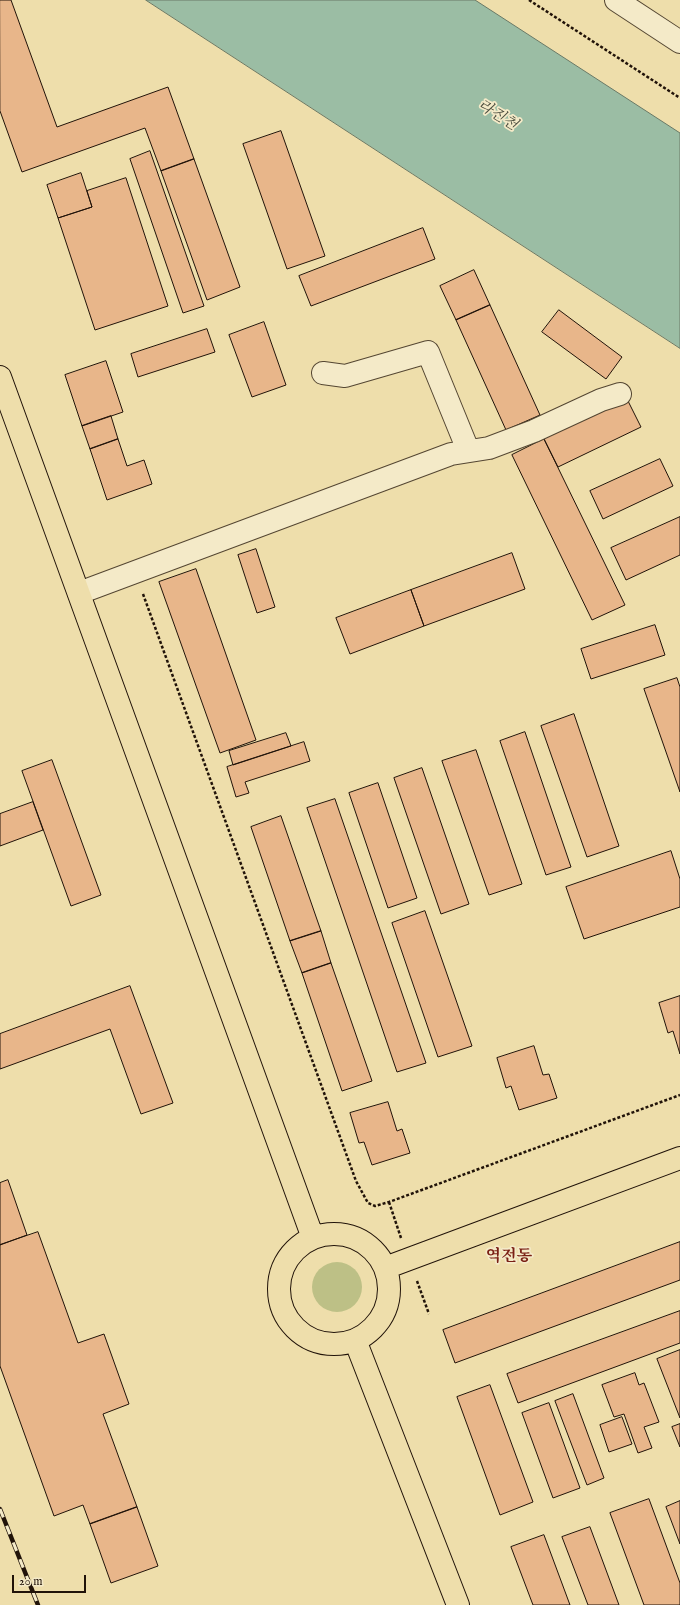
<!DOCTYPE html>
<html>
<head>
<meta charset="utf-8">
<style>
	body { margin:0 }
	#map { position:relative; width:680px; height:1605px; overflow:hidden; background:#eedeab; font-family:"IM FELL English",serif }
	canvas { display:block }
	.scale { position:absolute; left:12px; top:1575px; width:74px; height:18px; box-sizing:border-box; border:2px solid #211309; border-top:0; padding-left:5px; font-size:12px; line-height:14px; white-space:nowrap; color:#211309; -webkit-text-stroke:3px #f4eac8; paint-order:stroke }
</style>
</head>
<body>
<div id="map">
<canvas width="680" height="1605"></canvas>
<div class="scale">20 m</div>
</div>
<script>
const g = document.querySelector('canvas').getContext('2d');
g.lineJoin = 'round';
function paint(path, color) { g.fillStyle = color; g.fill(path, 'evenodd'); }
function trace(path, color, width, dash) { g.strokeStyle = color; g.lineWidth = width; g.lineCap = dash ? 'butt' : 'round'; g.setLineDash(dash || []); g.stroke(path); }
function label(font, color, halo, rows, align = 'center') {
  g.font = font + ' "IM FELL English","Noto Serif KR",serif'; g.lineWidth = 3.5; g.setLineDash([]); g.textBaseline = 'middle'; g.strokeStyle = halo; g.fillStyle = color; for (const [text, x, y, turn = 0] of rows) {
    g.save(); g.translate(x, y); g.rotate((+turn || 0) * Math.PI / 180); g.textAlign = isNaN(turn) ? turn : align; if (halo) g.strokeText(text, 0, 0); g.fillText(text, 0, 0); g.restore();
  }
}
paint(new Path2D(`
	M312 1287a25 25 0 1 1 50 0a25 25 0 1 1-50 0Z`), '#bdc086');
const water = new Path2D(`
	M146,0H475L680,133V348Z`);
paint(water, '#9bbda4');
trace(water, '#6a7966', 1);
const building = new Path2D(`
	M0,0H11L57,127L168,87L194,159L161,171L145,128L22,172L0,111Z
	M281,131L325,256L287,269L243,144Z
	M150,151L204,306L183,313L130,159Z
	M194,159L240,287L207,300L161,171Z
	M81,173L92,207L58,218L47,185Z
	M126,178L168,306L95,330L58,218L92,207L87,191Z
	M423,228L435,259L311,306L299,276Z
	M474,270L490,305L456,320L440,286Z
	M490,305L540,415L506,430L456,320Z
	M559,310L622,357L606,379L542,332Z
	M264,322L286,385L252,397L229,335Z
	M207,329L215,352L138,377L131,354Z
	M106,361L123,412L82,426L65,375Z
	M627,399L641,427L558,467L544,439Z
	M111,416L118,439L90,449L82,426Z
	M118,439L127,466L144,460L152,484L107,500L90,449Z
	M544,439L625,605L592,620L512,455Z
	M660,459L673,486L603,519L590,491Z
	M680,517V555L626,580L611,548Z
	M256,549L275,607L257,613L238,555Z
	M512,553L525,589L424,626L411,590Z
	M196,569L256,740L220,753L159,582Z
	M411,590L424,626L350,654L336,618Z
	M655,625L665,655L591,679L581,649Z
	M677,678L680,687V792L644,689Z
	M574,714L619,846L587,857L541,726Z
	M525,732L571,867L546,875L500,741Z
	M286,733L291,746L233,765L229,751Z
	M304,742L310,761L245,782L249,793L236,797L227,767Z
	M476,750L522,884L489,895L442,761Z
	M52,760L101,895L71,906L22,771Z
	M422,768L469,904L441,914L394,778Z
	M378,783L417,898L388,908L349,793Z
	M335,799L426,1063L397,1072L307,808Z
	M33,802L43,830L0,846V814Z
	M281,816L321,931L290,941L251,827Z
	M671,851L680,879V907L584,939L566,887Z
	M425,911L472,1046L438,1057L392,923Z
	M321,931L331,963L302,973L290,941Z
	M331,963L372,1081L342,1091L302,973Z
	M130,986L173,1103L141,1114L110,1029L0,1069V1034Z
	M680,996V1054L673,1031L668,1033L659,1003Z
	M534,1046L543,1075L549,1074L557,1098L519,1110L511,1086L506,1088L497,1058Z
	M388,1102L397,1131L402,1129L410,1153L372,1165L364,1142L359,1143L350,1113Z
	M8,1180L27,1235L0,1245V1183Z
	M38,1232L78,1343L104,1334L129,1404L103,1414L137,1507L90,1524L83,1505L54,1516L0,1366V1245Z
	M680,1242V1280L455,1363L443,1330Z
	M680,1311V1343L518,1403L507,1374Z
	M680,1350V1418L657,1359Z
	M635,1373L639,1385L644,1383L659,1422L644,1427L652,1448L638,1453L624,1414L614,1417L602,1385Z
	M490,1385L533,1502L500,1515L457,1397Z
	M573,1394L604,1478L587,1485L555,1401Z
	M549,1403L580,1488L553,1498L522,1413Z
	M622,1417L632,1444L609,1452L600,1425Z
	M680,1424V1447L672,1427Z
	M649,1499L680,1583V1605H644L610,1513Z
	M680,1501V1544L666,1507Z
	M137,1507L158,1566L111,1583L90,1524Z
	M590,1527L619,1605H588L562,1537Z
	M544,1535L570,1605H533L511,1547Z`);
paint(building, '#e8b68a');
trace(building, '#211309', 1);
const minor = new Path2D(`
	M616,0L680,42
	M323,373L345,376L428,352L468,450
	M79,593L451,454L489,448L534,431L601,400L620,394`);
const major = new Path2D(`
	M0,377L313,1238
	M279 1289a55 55 0 1 1 110 0a55 55 0 1 1-110 0Z
	M385,1268L680,1158
	M355,1340L458,1605`);
trace(minor, '#544632', 24);
trace(major, '#211309', 24);
trace(new Path2D(`
	M529,0L680,98
	M143,594L356,1181L368,1203L375,1206L389,1202L680,1095
	M389,1202L401,1238
	M417,1281L429,1314`), '#211309', 2.5, [3, 2]);
trace(minor, '#f4eac8', 22);
trace(major, '#eedeab', 22);
const rail = new Path2D(`
	M0,1509L38,1605`);
trace(rail, '#211309', 4.5);
trace(rail, '#f4eac8', 3, [9]);
label('italic 15px', '#4c4e3f', '#f4eac8', [
	["라진천",497,116,32]
]);
label('bold 16px', '#7a1f14', '#f4eac8', [
	["역전동",509,1258]
]);
</script>
</body>
</html>
